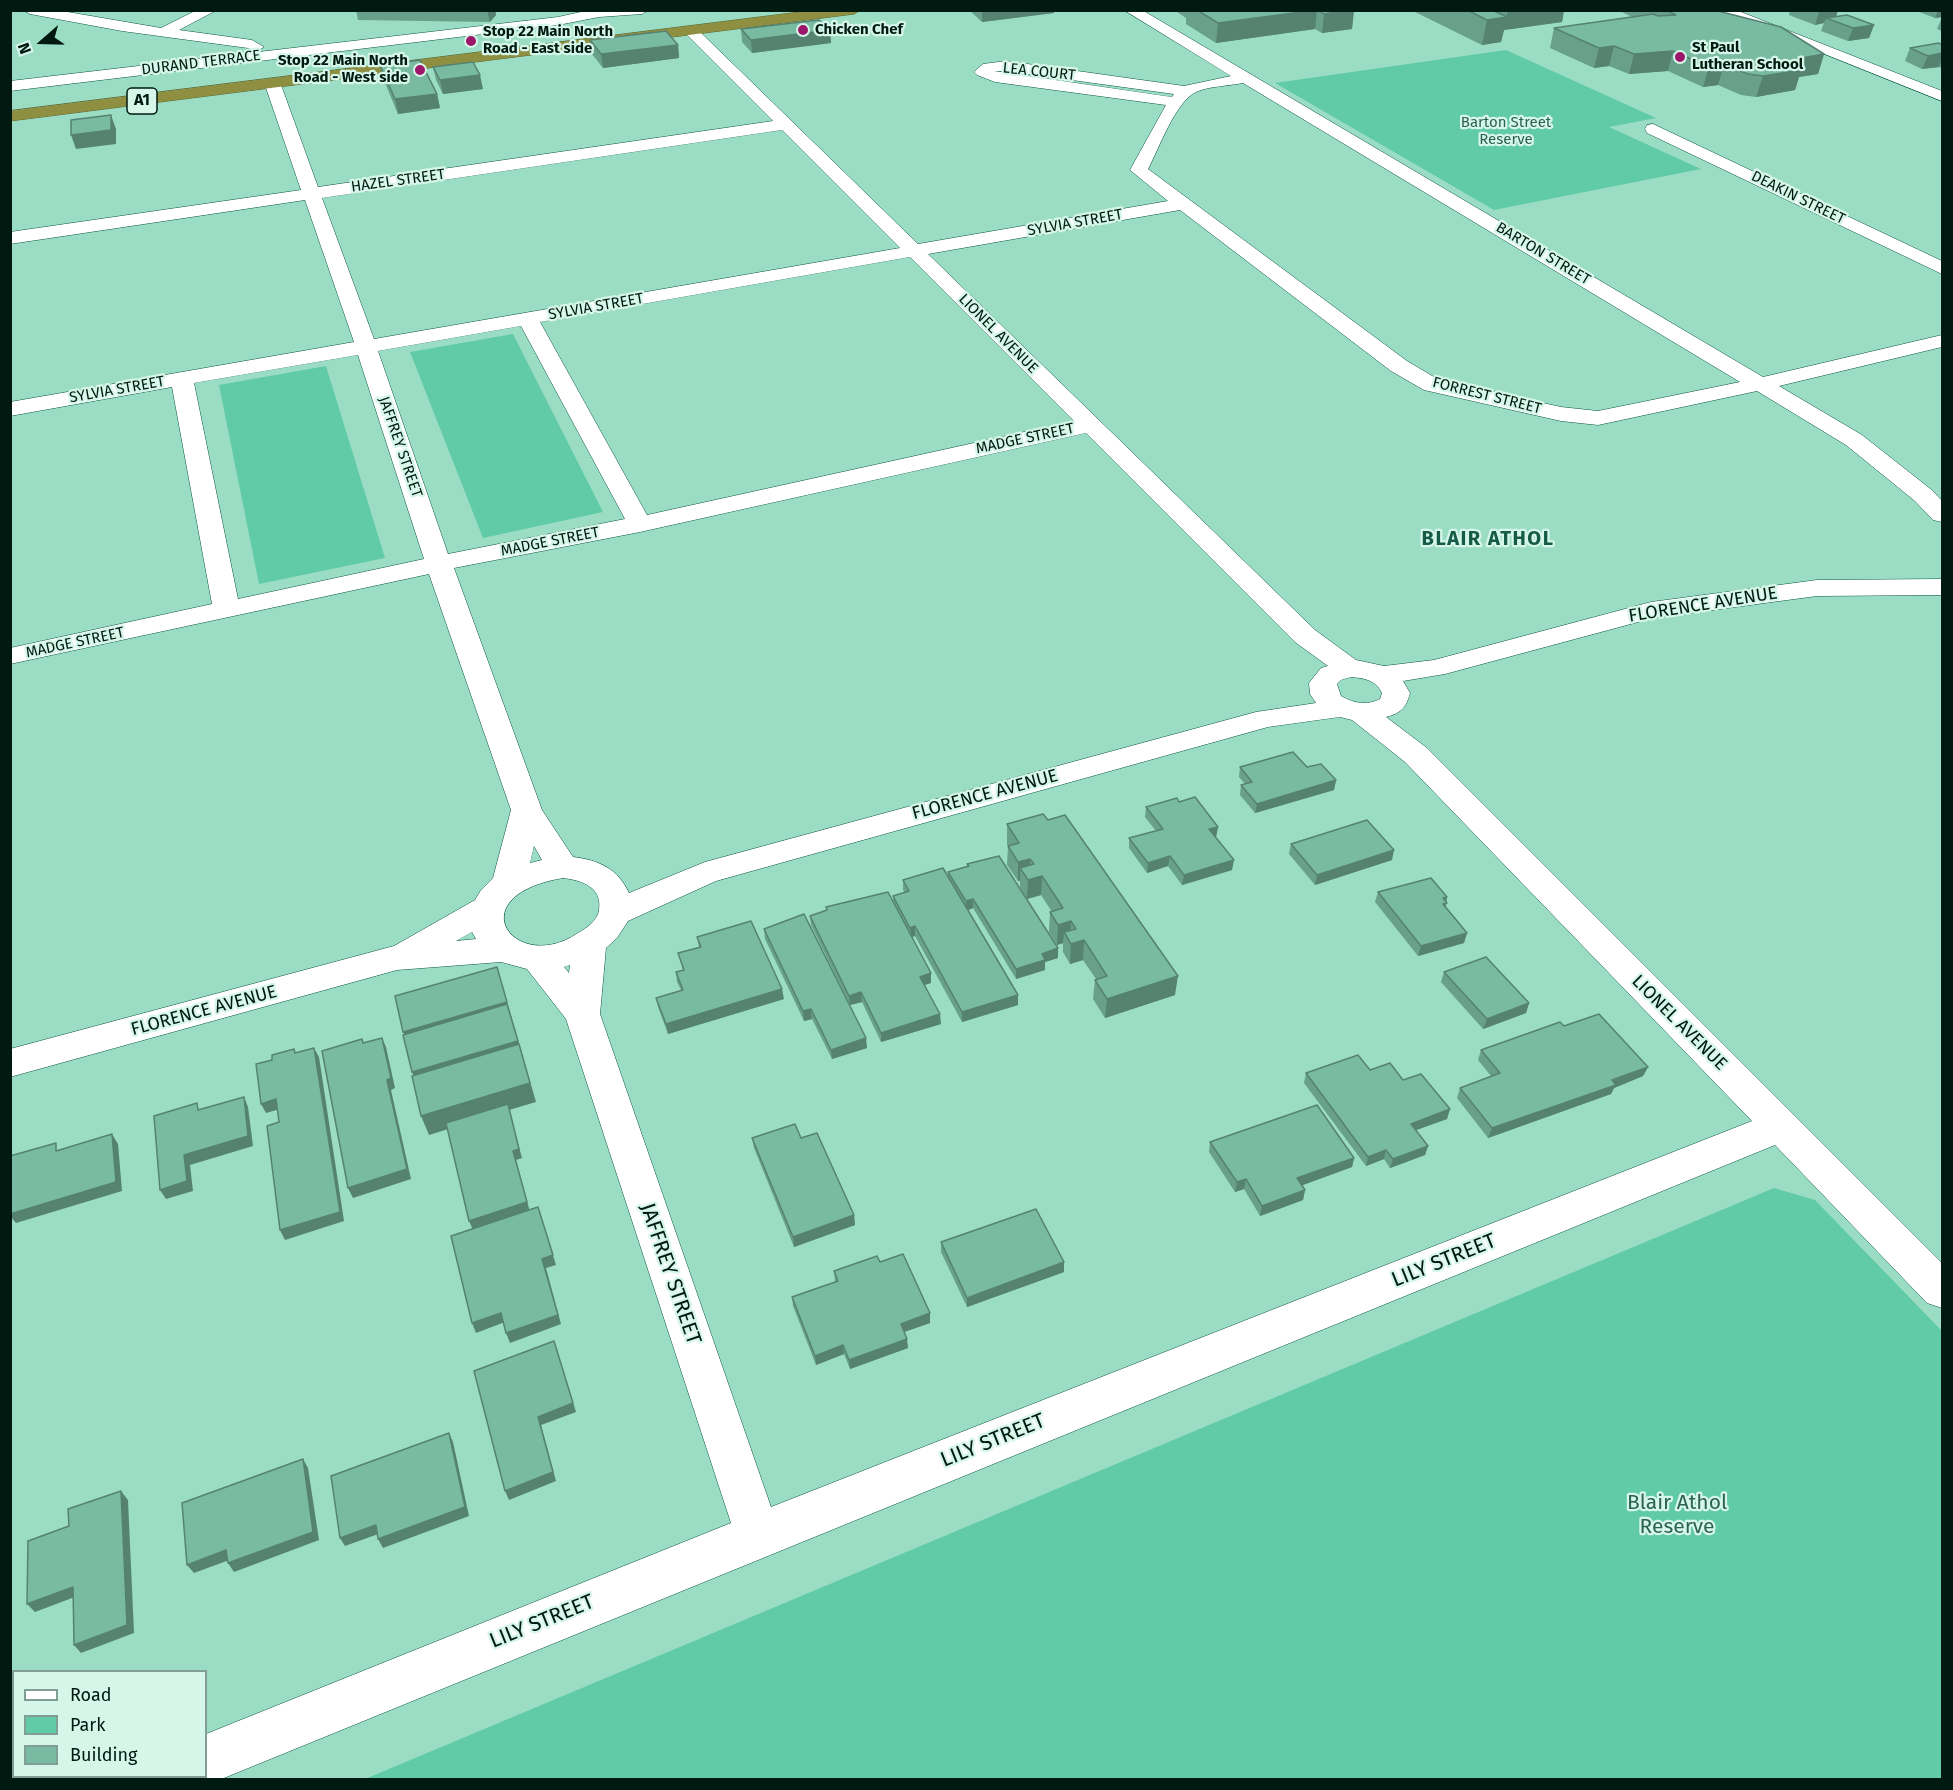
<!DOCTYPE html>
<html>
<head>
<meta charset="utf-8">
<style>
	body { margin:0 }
	#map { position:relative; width:1953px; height:1790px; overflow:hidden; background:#9bddc4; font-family:"Fira Sans",sans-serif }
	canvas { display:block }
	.frame { position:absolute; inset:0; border:12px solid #001a11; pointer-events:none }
	.legend { position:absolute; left:12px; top:1670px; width:195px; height:108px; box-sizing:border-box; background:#d6f6e9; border:2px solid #809e93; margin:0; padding:8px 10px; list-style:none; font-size:18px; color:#001a11 }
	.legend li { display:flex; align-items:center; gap:12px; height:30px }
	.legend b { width:30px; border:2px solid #809e93 }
	.north { position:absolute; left:12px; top:12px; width:60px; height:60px; -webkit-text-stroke:4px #d6f6e9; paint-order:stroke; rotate:250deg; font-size:16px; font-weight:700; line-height:24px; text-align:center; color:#001a11 }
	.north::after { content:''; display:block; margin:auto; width:21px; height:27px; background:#001a11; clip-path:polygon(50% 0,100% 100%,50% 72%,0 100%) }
</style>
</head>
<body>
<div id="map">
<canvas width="1953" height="1790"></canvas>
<div class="frame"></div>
<ul class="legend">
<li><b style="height:8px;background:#fff"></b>Road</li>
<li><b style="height:16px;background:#61cba8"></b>Park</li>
<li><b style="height:16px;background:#79baa2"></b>Building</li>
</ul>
<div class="north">N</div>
</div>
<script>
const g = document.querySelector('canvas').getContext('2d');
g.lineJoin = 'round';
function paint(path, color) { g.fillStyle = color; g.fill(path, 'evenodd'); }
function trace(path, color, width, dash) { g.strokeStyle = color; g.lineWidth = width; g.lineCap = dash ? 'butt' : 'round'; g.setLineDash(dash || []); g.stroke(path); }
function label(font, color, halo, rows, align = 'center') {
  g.font = font + ' "Fira Sans",sans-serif'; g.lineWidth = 4.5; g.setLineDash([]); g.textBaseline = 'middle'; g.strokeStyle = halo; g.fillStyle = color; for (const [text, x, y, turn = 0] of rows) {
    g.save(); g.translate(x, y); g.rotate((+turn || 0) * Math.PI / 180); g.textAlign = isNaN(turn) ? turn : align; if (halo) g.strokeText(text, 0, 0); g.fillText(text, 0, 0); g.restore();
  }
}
paint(new Path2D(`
	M1506,50L1656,118L1609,127L1701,169L1494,210L1275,83Z
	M513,334L603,512L483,538L410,352Z
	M326,366L385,558L259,584L219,385Z
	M1774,1188L1815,1200L1942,1331V1779H365Z`), '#61cba8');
const street = new Path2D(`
	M23,10H56L161,28L197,10H217L179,30L252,40L264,47L257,51L248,48L122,31L30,14Z
	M590,10H649L642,14L599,17L558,25L10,91V81L558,17Z
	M1124,10H1142L1763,377L1942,335V347L1779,386L1862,435L1933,491L1942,501V522L1933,520L1915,501L1846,445L1757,391L1598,425L1561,421L1424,390L1391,371L1180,210L928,254L1315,630L1356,660L1384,666L1434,660L1651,602L1817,580L1942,579V595L1817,596L1653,618L1445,674L1403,681L1410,693C1406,708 1401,713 1386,717L1427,748L1942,1263V1308L1927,1303L1775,1145L219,1780H193L188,1777L186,1780H128L130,1776H206V1734L731,1523L566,1019L527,969L501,962L397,970L10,1077V1049L394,946L475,900L481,890L493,878L511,810L429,574L10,664V648L212,604L172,387L10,416V402L354,342L305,200L10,244V232L301,190L265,85L273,80L281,85L318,187L773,121L687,35L685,32L687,29H697L918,244L1168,201L1130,170L1166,105L995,82L977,75L974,72L983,64L1006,61L1184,86L1231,76ZM994,71H1006L1174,94L1172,97ZM1243,83L1740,382L1598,411L1561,407L1439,380L1407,361L1148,169C1159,149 1175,102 1196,92C1209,86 1229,86 1243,83ZM782,130L900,248L374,339L322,198ZM910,257L1074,421L647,515L540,322ZM521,326L625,519L448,554L378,351ZM358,355L424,559L238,599L194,383ZM1086,433L1295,642L1328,666L1321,668L1309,683L1310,694L1316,703L1256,712L705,862L629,893C618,869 599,860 573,857L542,810L454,568L640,532ZM1351,677C1364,678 1376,680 1382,693L1380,699C1367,706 1353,703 1341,696L1337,684L1341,680ZM1340,717L1352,720L1405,762L1752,1121L771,1507L600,1014L606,948L617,938L628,921L716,881L1268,727ZM534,846L542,860L530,863ZM563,878C581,880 603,887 599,910C598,920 587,928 578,933C515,976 456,896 563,878ZM472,932L476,939L456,941ZM570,965L569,973L564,967Z
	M1715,10H1736L1942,91V101Z
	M1653,124L1942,261V274L1647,133L1645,129L1647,125Z`);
const highway = new Path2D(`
	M816,10H861L854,14L10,121V111Z`);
trace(street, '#0b5440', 1);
trace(highway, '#5d6630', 1);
paint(street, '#fff');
paint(highway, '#8f8f41');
paint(new Path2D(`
	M356,10H495L496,15L490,22L358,20Z
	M969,10H1054V13L982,22Z
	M1174,10H1354L1352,29L1322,33L1315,29L1216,43L1186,24V18Z
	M1411,10H1564L1562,22L1504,30L1501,42L1482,45Z
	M1618,10H1714L1824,54L1818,74L1799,77L1795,90L1756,97L1741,95L1718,85L1703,87L1668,71L1629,74L1609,66L1594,68L1550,48L1554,28L1632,17Z
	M1790,10H1838L1836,16L1874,25L1869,38L1848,41L1821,31L1824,23L1815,25L1789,15Z
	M1914,10H1942V31L1937,29L1942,17L1935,18Z
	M741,29L830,30L831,43L752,53L742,42Z
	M590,40L678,45L679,58L603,68L592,54Z
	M1942,45V68L1939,67L1922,69L1905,61L1910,48Z
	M380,65L437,94L440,108L398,114L383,78Z
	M433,67L483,89L443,94L436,80Z
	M1240,767H1307L1336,780L1334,790L1255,813L1240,795L1241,785L1245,784L1239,777Z
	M1179,802L1218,827L1216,837H1215L1232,870L1182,885L1168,866L1147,873L1129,848V838L1156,831L1145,817L1146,807Z
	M1007,824L1175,995L1105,1018L1093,999L1095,980L1096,979L1083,960L1070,964L1063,952V943L1057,945L1049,932L1050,912H1052L1041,895L1027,899L1020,887V881H1018L1007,865L1008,846L1007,844Z
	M1291,844L1392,860L1315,885L1289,854Z
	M967,864L1058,948V958L1045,962V970L1016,979L973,908L968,910L1018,1005L962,1022L915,936L912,937L931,983L925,985L941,1024L881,1042L862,1002L850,1005L811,925L810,916L826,911V907L893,903V896L905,893L903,890V880L948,877V872L967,866Z
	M1378,892L1447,897L1446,908L1467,933L1464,943L1418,956L1375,902Z
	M764,929L867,1048L832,1059L812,1019L804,1021L765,939Z
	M697,937L784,999L668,1034L658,1007L656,998L681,990L677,982L676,972L683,970L678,953L699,947Z
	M1444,972L1529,1003L1526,1013L1483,1029L1441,982Z
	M1564,1026L1648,1067L1643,1076L1614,1088L1611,1094L1488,1138L1457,1098L1460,1088L1491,1076L1478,1060L1481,1050Z
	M1370,1070L1403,1080L1450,1109L1447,1119L1416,1130L1428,1146L1425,1155L1390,1168L1384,1159L1366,1166L1304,1083L1306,1073Z
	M752,1138H801L854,1215L855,1225L794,1247L754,1148Z
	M1210,1142L1354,1158L1352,1167L1302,1185L1305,1190L1303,1200L1260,1216L1244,1189L1235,1192L1209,1152Z
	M941,1242L1064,1272L967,1307L941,1252Z
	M880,1262L930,1323L904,1332L908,1348L850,1369L844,1354L816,1365L793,1306L792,1297L835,1282L834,1271Z`), '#68a08b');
paint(new Path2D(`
	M487,10H495L496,15L490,22Z
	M982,10H1054V13L982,22Z
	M1317,10L1315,29L1216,43L1218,23Z
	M1349,10H1354L1352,29L1322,33L1324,14Z
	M1372,10H1386L1371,12Z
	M1513,10H1564L1562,22L1504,30L1501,42L1482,45L1487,20L1506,17L1508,11Z
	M1828,10H1838L1835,21L1826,18L1824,23L1815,25L1819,12Z
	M1938,10H1942V17L1935,18Z
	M1874,25L1869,38L1848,41L1853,28Z
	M830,30L831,43L752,53L751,40Z
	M678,45L679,58L603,68L601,54Z
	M1614,46L1609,66L1594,68L1599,48Z
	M1673,51L1668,71L1629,74L1634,54Z
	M1942,53V58L1939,67L1922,69L1928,56Z
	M1824,54L1818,74L1799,77L1795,90L1756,97L1763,76L1802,58Z
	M1724,65L1718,85L1703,87L1709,67Z
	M480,75L483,89L443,94L440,80Z
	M437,94L440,108L398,114L395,99Z
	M111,115L116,129V144L76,149L71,135Z
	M1336,780L1334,790L1255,813L1257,804Z
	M1218,827L1216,837L1208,839L1209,829Z
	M1394,850L1392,860L1315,885L1317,875Z
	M1170,856L1168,866L1147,873L1148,863Z
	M1030,859V878L1020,868V881H1018V862Z
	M1234,860L1232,870L1182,885L1184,875Z
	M1042,876L1041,895L1027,899L1028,880Z
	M1447,897L1444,913L1440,914L1443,898Z
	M973,899V908L966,911V901Z
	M1071,921L1070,941L1064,932L1063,943L1057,945L1058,925Z
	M915,926V936L911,937L910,928Z
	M1467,933L1464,943L1418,956L1421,946Z
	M1084,940L1083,960L1070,964L1071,944Z
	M1058,948V958L1045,962V970L1016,979V969L1042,954Z
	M497,967L536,1102L509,1110L522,1158L516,1160L530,1212L473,1230L469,1221L513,1151L509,1110L429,1135L421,1116L419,1092L412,1072L411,1051L403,1032Z
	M931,973V983L920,986V977Z
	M1178,976L1175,995L1105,1018L1107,999Z
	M782,989L784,999L668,1034L666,1024Z
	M861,992L862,1002L850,1005L849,996Z
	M1018,995V1005L962,1022V1012Z
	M1529,1003L1526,1013L1483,1029L1487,1019Z
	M811,1009L812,1019L804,1021L803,1011Z
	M940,1014L941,1024L881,1042V1033Z
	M382,1038L386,1047L395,1088L391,1090L411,1179L353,1198L348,1188L387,1080Z
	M866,1038L867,1048L832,1059L831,1050Z
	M314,1048L319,1057L344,1221L285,1240L280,1230Z
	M1648,1067L1643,1076L1614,1088L1611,1094L1488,1138L1492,1128Z
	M244,1097L248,1107L253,1146L190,1165L193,1191L166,1199L160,1190L184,1155Z
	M276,1099L280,1109L266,1113L261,1104Z
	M1450,1109L1447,1119L1408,1133L1411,1124Z
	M112,1134L118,1144L122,1191L16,1223L10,1216V1214Z
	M1428,1146L1425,1155L1390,1168L1393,1159Z
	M1386,1150L1384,1159L1366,1166L1368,1157Z
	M1354,1158L1352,1167L1295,1188L1297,1178Z
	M1246,1179L1244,1189L1235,1192L1237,1182Z
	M1305,1190L1303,1200L1260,1216L1262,1206Z
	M538,1207L556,1265L546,1268L561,1324L510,1343L506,1333L542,1259Z
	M854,1215L855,1225L794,1247L793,1237Z
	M1064,1262V1272L967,1307V1298Z
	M501,1313L505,1322L476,1333L472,1323Z
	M930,1313V1323L901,1333V1324Z
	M907,1339L908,1348L850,1369L849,1360Z
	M843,1345L844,1354L816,1365L815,1356Z
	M557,1350L576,1412L541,1425L556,1481L509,1500L505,1491L538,1417Z
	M449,1433L453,1442L469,1516L383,1548L378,1539Z
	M303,1459L308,1468L319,1540L234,1572L228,1563Z
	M121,1491L128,1500L134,1633L81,1653L74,1645Z
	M376,1525L381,1533L345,1546L340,1538Z
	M226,1550L232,1559L194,1573L187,1565Z
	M73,1587L80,1595L35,1612L27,1604Z`), '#558271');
const building = new Path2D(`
	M1197,10H1316L1218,23Z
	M1318,10H1349L1324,14Z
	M1467,10H1492L1507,17L1487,20Z
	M1666,10H1714L1781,27L1824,54L1802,58L1801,70L1763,76L1748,74L1724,65L1709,67L1673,51L1634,54L1614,46L1599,48L1554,28L1653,14L1658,16L1676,15Z
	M1847,15L1874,25L1853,28L1826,18Z
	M819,20L830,30L751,40L741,29Z
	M666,31L678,45L601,54L590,40Z
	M1939,43L1942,45V53L1928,56L1910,48Z
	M420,60L437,94L395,99L380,65Z
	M473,62L480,75L440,80L433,67Z
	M111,115V130L71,135V120Z
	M1293,752L1307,767L1321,764L1336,780L1257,804L1241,785L1252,782L1240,767Z
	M1195,797L1218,827L1209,829L1234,860L1184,875L1170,856L1148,863L1129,838L1163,829L1146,807L1177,798L1179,802Z
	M1043,814L1048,820L1065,815L1178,976L1107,999L1095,980L1107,976L1084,940L1071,944L1064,932L1076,929L1071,921L1058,925L1050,912L1063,908L1042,876L1028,880L1020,868L1034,864L1030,859L1018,862L1008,846L1019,843L1007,824Z
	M1367,820L1394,850L1317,875L1291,844Z
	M999,856L1058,948L1042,954L1045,960L1016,969L973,899L966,901L948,872L969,866L967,864Z
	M943,868L1018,995L962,1012L915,926L910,928L893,896L909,891L903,880Z
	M1431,878L1447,897L1443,898L1447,903L1443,904L1467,933L1421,946L1378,892Z
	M888,892L931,973L920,977L940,1014L881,1033L861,992L849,996L810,916L827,910L826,907Z
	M804,914L866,1038L831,1050L811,1009L803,1011L764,929Z
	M751,921L782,989L666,1024L656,998L683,990L676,972L684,970L678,953L701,947L697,937Z
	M1486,957L1529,1003L1487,1019L1444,972Z
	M497,967L507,1002L403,1032L395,996Z
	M507,1004L518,1041L412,1072L403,1035Z
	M1599,1014L1648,1067L1612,1080L1616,1085L1492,1128L1460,1088L1500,1073L1481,1050L1560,1022L1564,1026Z
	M382,1038L391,1078L387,1080L407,1169L348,1188L322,1051L362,1039L363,1043Z
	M519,1044L530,1083L421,1116L412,1076Z
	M314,1048L340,1212L280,1230L267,1126L279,1122L276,1099L261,1104L256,1064L272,1060V1055L294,1049L295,1053Z
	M1358,1055L1370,1070L1390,1063L1403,1080L1421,1074L1450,1109L1411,1124L1428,1146L1393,1159L1386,1150L1368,1157L1306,1073Z
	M244,1097L248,1136L184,1155L187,1181L160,1190L154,1116L197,1103L198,1110Z
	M508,1104L519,1149L513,1151L527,1202L469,1221L446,1123Z
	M1317,1105L1354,1158L1297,1178L1305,1190L1262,1206L1246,1179L1237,1182L1210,1142Z
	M795,1124L801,1138L817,1133L854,1215L793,1237L752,1138Z
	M112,1134L116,1182L10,1214V1156L56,1143V1151Z
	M538,1207L553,1255L542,1259L558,1315L506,1333L501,1313L472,1323L451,1236Z
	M1036,1209L1064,1262L967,1298L941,1242Z
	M903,1254L930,1313L901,1324L907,1339L849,1360L843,1345L815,1356L792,1297L838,1281L834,1271L877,1256L880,1262Z
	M554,1341L573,1403L538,1417L553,1472L505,1491L474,1371Z
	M449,1433L465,1507L378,1539L376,1525L340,1538L331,1476Z
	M303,1459L313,1532L228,1563L226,1550L187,1565L182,1503Z
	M121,1491L127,1625L74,1645L73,1587L27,1604L28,1541L69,1526L68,1509Z`);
paint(building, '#79baa2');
trace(building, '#558271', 1.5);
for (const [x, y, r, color] of [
	[803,30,6,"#9c1769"],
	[471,41,6,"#9c1769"],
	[1680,57,6,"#9c1769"],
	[420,70,6,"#9c1769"]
]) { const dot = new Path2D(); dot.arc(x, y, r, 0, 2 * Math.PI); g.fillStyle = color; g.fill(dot); trace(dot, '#d6f6e9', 2); }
label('bold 15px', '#001a11', '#d6f6e9', [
	["Chicken Chef",815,30],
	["Stop 22 Main North",483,32],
	["Road - East side",483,49],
	["St Paul",1692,48],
	["Lutheran School",1692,65],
	["Stop 22 Main North",408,61,"right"],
	["Road - West side",408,78,"right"]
], 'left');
label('15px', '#001a11', '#d6f6e9', [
	["DURAND TERRACE",201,63,-7],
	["LEA COURT",1039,72,6],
	["HAZEL STREET",398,181,-8],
	["DEAKIN STREET",1798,198,26],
	["SYLVIA STREET",1075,223,-10],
	["BARTON STREET",1543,254,31],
	["SYLVIA STREET",596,307,-10],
	["LIONEL AVENUE",998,334,45],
	["SYLVIA STREET",117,390,-10],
	["FORREST STREET",1487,396,14],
	["MADGE STREET",1025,439,-12],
	["JAFFREY STREET",400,447,71],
	["MADGE STREET",550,542,-11],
	["MADGE STREET",75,643,-12]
]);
label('15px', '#2c6250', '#d6f6e9', [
	["Barton Street",1506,123],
	["Reserve",1506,140]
]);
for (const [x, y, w] of [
	[142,101,30]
]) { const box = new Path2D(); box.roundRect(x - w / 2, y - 13, w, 26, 4.5); g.fillStyle = '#d6f6e9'; g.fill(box); trace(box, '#001a11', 1.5); }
label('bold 16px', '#001a11', null, [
	["A1",142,101]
]);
label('18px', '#001a11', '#d6f6e9', [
	["FLORENCE AVENUE",1703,605,-9],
	["FLORENCE AVENUE",985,795,-15],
	["FLORENCE AVENUE",204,1011,-15],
	["LIONEL AVENUE",1679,1023,45]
]);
g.letterSpacing = '1.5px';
label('bold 20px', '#165b47', '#d6f6e9', [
	["BLAIR ATHOL",1488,539]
]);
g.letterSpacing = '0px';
label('21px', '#001a11', '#d6f6e9', [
	["LILY STREET",1444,1261,-22],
	["JAFFREY STREET",670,1274,71],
	["LILY STREET",993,1441,-22],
	["LILY STREET",542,1622,-22]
]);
label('21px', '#2c6250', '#d6f6e9', [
	["Blair Athol",1677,1503],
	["Reserve",1677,1527]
]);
</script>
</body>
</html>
